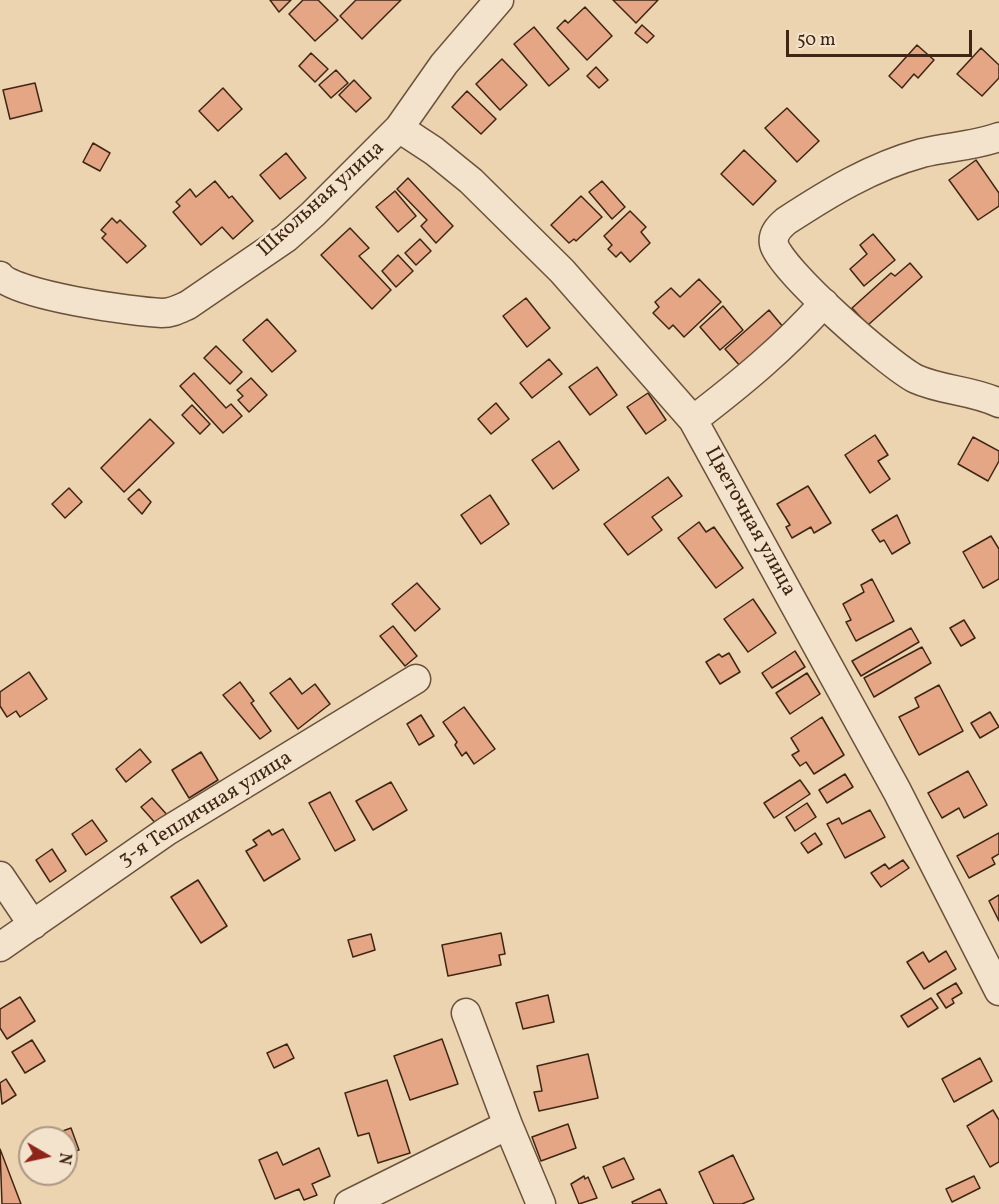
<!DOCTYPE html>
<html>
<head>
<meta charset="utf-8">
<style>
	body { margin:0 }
	#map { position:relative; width:999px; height:1204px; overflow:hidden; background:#ecd4b0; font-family:Vollkorn,serif }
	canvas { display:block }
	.north { position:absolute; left:18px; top:1126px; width:60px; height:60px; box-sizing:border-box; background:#f3e3cc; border:2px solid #ab9782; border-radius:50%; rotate:99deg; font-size:16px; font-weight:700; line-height:24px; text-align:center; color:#3f2614 }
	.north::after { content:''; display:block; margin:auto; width:21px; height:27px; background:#8f2418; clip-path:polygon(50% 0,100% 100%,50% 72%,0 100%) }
	.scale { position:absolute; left:786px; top:30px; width:186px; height:27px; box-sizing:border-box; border:3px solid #3f2614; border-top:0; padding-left:8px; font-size:18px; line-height:21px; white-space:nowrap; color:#3f2614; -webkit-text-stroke:4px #f3e3cc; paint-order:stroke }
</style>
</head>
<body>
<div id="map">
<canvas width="999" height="1204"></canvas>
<div class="north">N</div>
<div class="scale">50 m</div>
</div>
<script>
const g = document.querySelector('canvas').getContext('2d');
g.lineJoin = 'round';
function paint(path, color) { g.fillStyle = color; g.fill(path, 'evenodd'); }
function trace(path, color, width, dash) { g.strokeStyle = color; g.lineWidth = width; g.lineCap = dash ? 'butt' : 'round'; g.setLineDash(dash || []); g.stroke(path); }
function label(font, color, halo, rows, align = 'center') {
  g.font = font + ' Vollkorn,serif'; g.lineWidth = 6; g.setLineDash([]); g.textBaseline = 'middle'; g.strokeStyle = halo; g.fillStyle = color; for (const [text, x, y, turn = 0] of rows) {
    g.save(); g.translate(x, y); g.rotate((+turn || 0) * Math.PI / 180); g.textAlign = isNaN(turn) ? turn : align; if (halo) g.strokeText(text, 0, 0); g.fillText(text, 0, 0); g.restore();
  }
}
const building = new Path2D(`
	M270,0H291L279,12Z
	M303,0H318L338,20L315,41L289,14Z
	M356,0H401L362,39L340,16Z
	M613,0H658L636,23Z
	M585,7L612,36L587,60L557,28L565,20L568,23Z
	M642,25L654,36L647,43L635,33Z
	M534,27L569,69L549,86L514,44Z
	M917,45L934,60L918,78L914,74L902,88L889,76Z
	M981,48L999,65V78L982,96L957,74Z
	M311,53L328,69L315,82L299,66Z
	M502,59L527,85L500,110L476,84Z
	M596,67L608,80L599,88L587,76Z
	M336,70L348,83L331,98L319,85Z
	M354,80L371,98L356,112L339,95Z
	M35,83L42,111L10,119L3,90Z
	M223,88L242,109L218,131L199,111Z
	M467,91L496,119L481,134L452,107Z
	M787,108L819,141L797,162L765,128Z
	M93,143L110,153L100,171L83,162Z
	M744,150L776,181L753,205L721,174Z
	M286,153L306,178L280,199L260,175Z
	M976,160L999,193V206L978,220L949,180Z
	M408,178L453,226L436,243L421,226L427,220L397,189Z
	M215,181L229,198L232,196L253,221L233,239L222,227L201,245L173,212L180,206L176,202L190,189L196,197Z
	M602,181L625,207L612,219L589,192Z
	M395,191L416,216L398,232L376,207Z
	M581,196L602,217L576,241L574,239L569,243L551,225Z
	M630,211L646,227L641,232L650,243L630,262L621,252L616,257L608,249L612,245L604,236Z
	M112,218L117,223L120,220L146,246L127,263L102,238L106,234L101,230Z
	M350,228L369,248L359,256L391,290L372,309L321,255Z
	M873,234L895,260L864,286L850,269L867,254L860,245Z
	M420,239L431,251L416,265L405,253Z
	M398,255L413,271L396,287L382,271Z
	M910,263L922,277L868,325L852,308L891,273L895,276Z
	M699,279L721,302L684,337L673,325L669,329L653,313L659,307L655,302L671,288L680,297Z
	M526,298L550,328L527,347L503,316Z
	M723,306L743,330L720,350L700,327Z
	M769,310L784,328L741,367L725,349Z
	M267,319L296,351L272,372L243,340Z
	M216,346L242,372L230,384L204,358Z
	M549,359L562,374L532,398L520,383Z
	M597,367L617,395L590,415L569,387Z
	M194,373L226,408L231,404L242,416L223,433L180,386Z
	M251,378L267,395L249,412L238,400L243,396L237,390Z
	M648,393L666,420L646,434L627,407Z
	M496,403L509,419L491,434L478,419Z
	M192,405L210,424L200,434L182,415Z
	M150,419L174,443L124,492L101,468Z
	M875,435L888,455L878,461L890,479L870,493L845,455Z
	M973,437L999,451V461L988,481L958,464Z
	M559,441L579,470L553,489L532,460Z
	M668,477L682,496L652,517L662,530L628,555L604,524Z
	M808,486L831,523L814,533L811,527L792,538L786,527L790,525L777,504Z
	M69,488L82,502L65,518L52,504Z
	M139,489L151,502L142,514L128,499Z
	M490,495L509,524L481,544L461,515Z
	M897,515L910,543L892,554L884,540L880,542L872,530Z
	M699,522L706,532L714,527L743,568L716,588L678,538Z
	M991,536L999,549V579L983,588L963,552Z
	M872,579L894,621L856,641L846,622L851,620L843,604L864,592L861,585Z
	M417,583L440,609L415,631L392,604Z
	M753,599L776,633L748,652L724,619Z
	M964,620L975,638L961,646L950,628Z
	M393,626L417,656L405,666L380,636Z
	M911,628L919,642L861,676L852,661Z
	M922,647L931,663L874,697L864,678Z
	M795,651L805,667L772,688L762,673Z
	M729,653L740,672L720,684L706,662L719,654L722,657Z
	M29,672L47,699L20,717L16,711L7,717L0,706V692Z
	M807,673L820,694L790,714L776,693Z
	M290,678L302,694L315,684L330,704L298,729L270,693Z
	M240,682L254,701L251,703L271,731L260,739L223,695Z
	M939,685L963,731L919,755L899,717L919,707L915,698Z
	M464,707L495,749L474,764L466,752L462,756L455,745L457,742L443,722Z
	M990,712L999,727L980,738L971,723Z
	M421,715L434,736L419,745L407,724Z
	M822,717L844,755L814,774L806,762L800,766L792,755L799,751L791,738Z
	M140,749L151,762L126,782L116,769Z
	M201,752L218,780L189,798L172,770Z
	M968,771L987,805L964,818L959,808L942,818L928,793Z
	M845,774L853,787L827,803L819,790Z
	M800,780L810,794L774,818L764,803Z
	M391,782L407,810L373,830L356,801Z
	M330,792L355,840L335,851L309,803Z
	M152,798L169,817L158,826L141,807Z
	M807,803L816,817L795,831L786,817Z
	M870,810L885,837L845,858L827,824L839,818L842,824Z
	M92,820L107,841L86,855L72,834Z
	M283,829L300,859L264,881L246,851L257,845L253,840L269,830L272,835Z
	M815,833L822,844L808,853L801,843Z
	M999,833V854L992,858L995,864L969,878L957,856Z
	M52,849L66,871L50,882L36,860Z
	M903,860L909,868L881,887L871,873L885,864L889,869Z
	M198,880L227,926L201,943L171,897Z
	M999,895V921L989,901Z
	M501,933L505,954L499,955L501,965L448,976L442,945Z
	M371,934L375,950L353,957L348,940Z
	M946,951L956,969L924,989L907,962L923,952L929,962Z
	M956,983L962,993L952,999L954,1003L946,1008L937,994Z
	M548,995L554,1022L523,1029L516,1003Z
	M20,997L35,1021L7,1039L0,1028V1009Z
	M931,998L938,1008L908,1027L901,1016Z
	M442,1039L458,1084L410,1100L394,1056Z
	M32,1040L45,1061L25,1073L12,1052Z
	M287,1044L294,1058L274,1068L267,1053Z
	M588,1054L598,1098L539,1111L534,1092L542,1091L537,1066Z
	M980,1058L992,1081L954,1102L942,1079Z
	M6,1079L16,1095L2,1104L0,1083Z
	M387,1080L410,1153L378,1163L369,1133L358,1136L345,1093Z
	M993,1110L999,1120V1162L990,1167L967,1126Z
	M568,1124L576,1148L541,1161L532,1137Z
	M71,1128L79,1150L66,1154V1138H43Z
	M319,1148L330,1176L312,1184L317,1195L304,1200L299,1189L275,1199L259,1160L277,1152L283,1165Z
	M0,1149L21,1204H2Z
	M733,1155L754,1199L742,1204H714L699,1172Z
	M624,1158L634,1179L612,1188L603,1167Z
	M584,1176L585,1179L588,1177L597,1198L579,1204L571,1184Z
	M974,1176L980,1188L952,1202L946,1189Z
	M660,1189L667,1204H633L632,1202Z`);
paint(building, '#e5a685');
trace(building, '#3f2614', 1.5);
const minor = new Path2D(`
	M399,128L434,151L471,181L562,271L693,420L897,791L999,991
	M999,137C974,146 947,147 922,153C871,167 829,193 786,221C779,227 772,234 774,244C778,268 891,367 916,379C943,391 972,390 999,403
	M0,276C15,295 133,312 162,313C172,313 179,309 188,305L286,238L313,214L399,128L444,64L499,0
	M693,420C740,384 784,348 824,303
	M0,876L33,925
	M0,947L167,831L416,679
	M466,1013L508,1125
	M349,1204L508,1125L541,1204`);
trace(minor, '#6a523b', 31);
trace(minor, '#f3e3cc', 28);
label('21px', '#3f2614', '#f3e3cc', [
	["Школьная улица",322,200,-42],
	["Цветочная улица",749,522,61],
	["3-я Тепличная улица",206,810,-32]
]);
</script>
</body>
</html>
